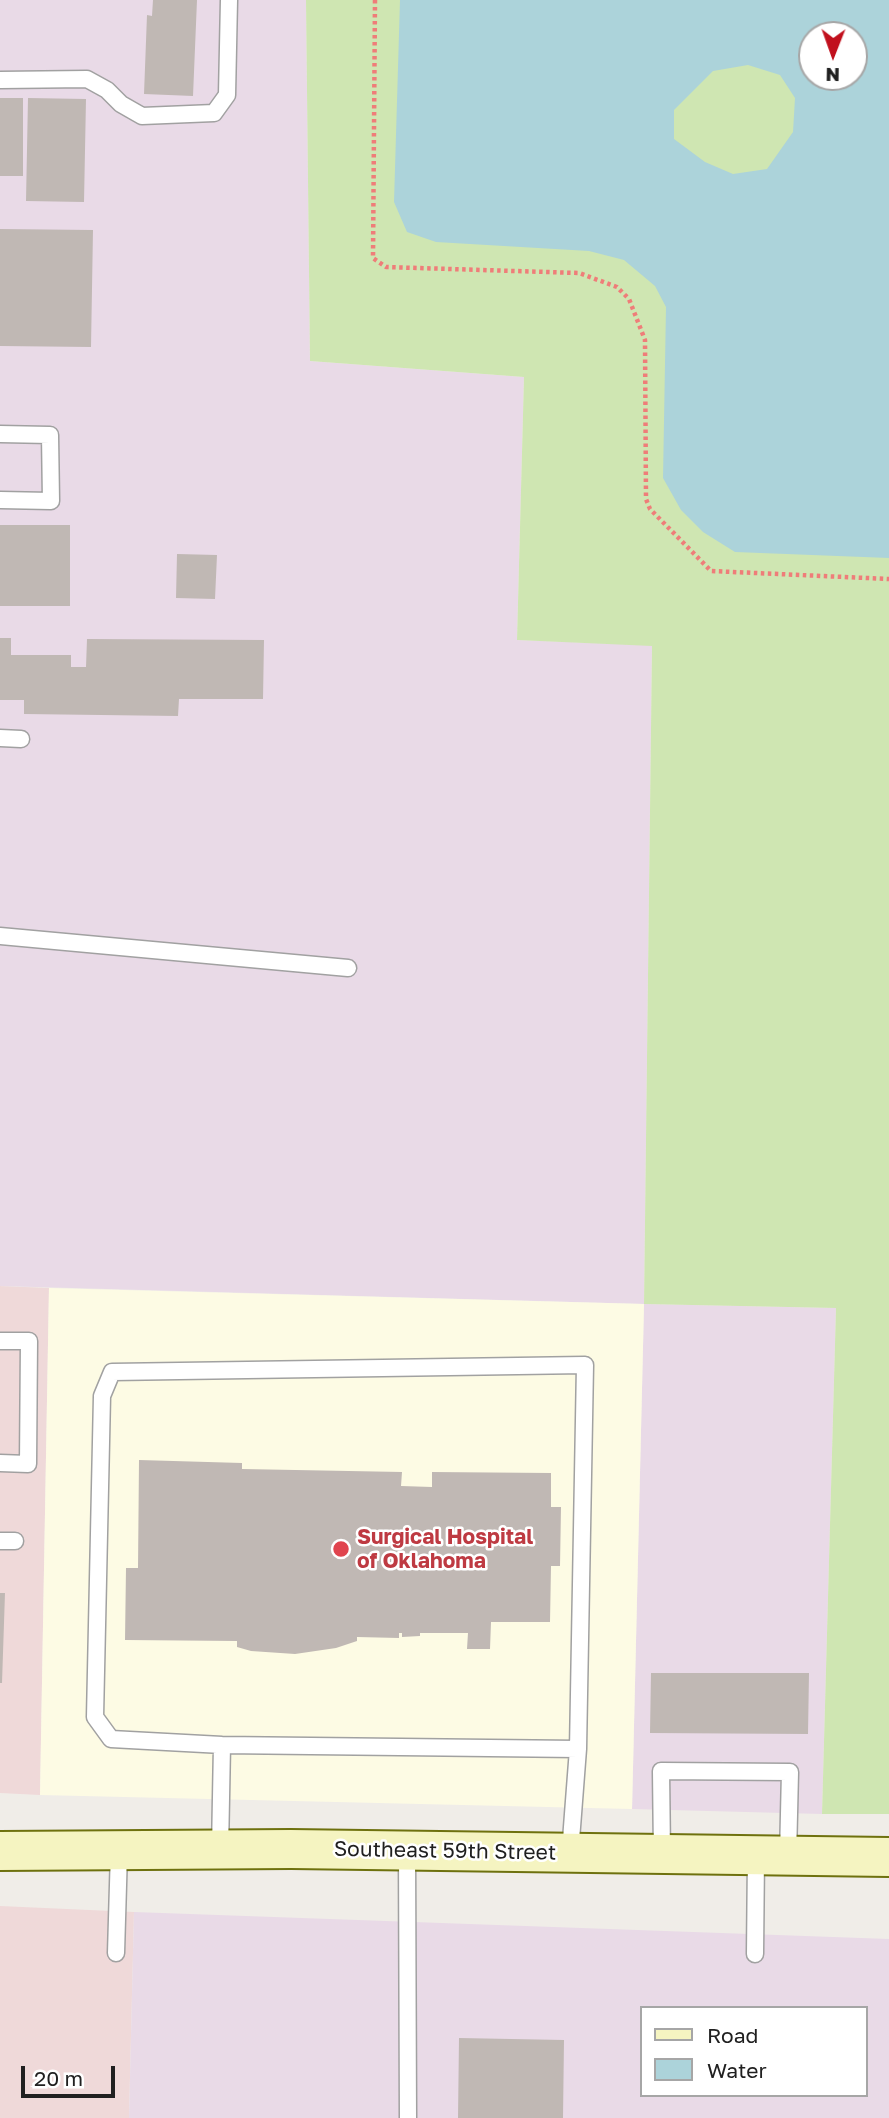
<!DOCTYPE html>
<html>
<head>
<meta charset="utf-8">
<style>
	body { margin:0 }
	#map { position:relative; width:889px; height:2118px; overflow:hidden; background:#f0ede8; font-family:"Golos Text",sans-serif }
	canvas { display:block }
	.legend { position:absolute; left:640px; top:2006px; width:228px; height:91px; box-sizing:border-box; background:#fff; border:2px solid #a6a6a6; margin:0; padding:9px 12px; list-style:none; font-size:21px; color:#202020 }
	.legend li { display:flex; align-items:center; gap:14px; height:35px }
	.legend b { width:35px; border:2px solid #a6a6a6 }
	.north { position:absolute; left:798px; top:21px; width:70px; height:70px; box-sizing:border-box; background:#fff; border:2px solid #a6a6a6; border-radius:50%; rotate:181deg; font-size:19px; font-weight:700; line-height:28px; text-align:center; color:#202020 }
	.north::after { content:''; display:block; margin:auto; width:24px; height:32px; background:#c1101d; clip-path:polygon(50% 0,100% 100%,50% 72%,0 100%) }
	.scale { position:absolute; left:21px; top:2066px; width:94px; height:32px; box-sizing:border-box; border:4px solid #202020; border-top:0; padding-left:9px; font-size:21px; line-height:24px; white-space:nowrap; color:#202020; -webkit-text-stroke:5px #fff; paint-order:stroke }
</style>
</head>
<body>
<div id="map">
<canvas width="889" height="2118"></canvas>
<ul class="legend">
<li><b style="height:9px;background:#f5f4c1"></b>Road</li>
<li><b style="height:19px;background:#acd3da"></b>Water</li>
</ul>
<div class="north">N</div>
<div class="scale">20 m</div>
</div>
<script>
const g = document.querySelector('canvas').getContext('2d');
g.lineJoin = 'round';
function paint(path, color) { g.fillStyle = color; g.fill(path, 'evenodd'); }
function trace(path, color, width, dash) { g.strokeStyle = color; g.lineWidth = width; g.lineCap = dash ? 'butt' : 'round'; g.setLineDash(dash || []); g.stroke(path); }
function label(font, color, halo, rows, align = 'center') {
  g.font = font + ' "Golos Text",sans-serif'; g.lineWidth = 5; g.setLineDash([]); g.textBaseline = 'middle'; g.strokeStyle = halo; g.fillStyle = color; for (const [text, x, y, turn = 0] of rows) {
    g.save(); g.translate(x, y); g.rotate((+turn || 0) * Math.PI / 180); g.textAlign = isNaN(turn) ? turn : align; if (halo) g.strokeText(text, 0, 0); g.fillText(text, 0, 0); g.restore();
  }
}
paint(new Path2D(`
	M0,1286L49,1288L40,1795L0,1793Z
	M0,1906L134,1912L129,2118H0Z`), '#efd9d9');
paint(new Path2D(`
	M0,0H306L310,361L524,377L517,640L652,645L644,1304L836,1308L822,1814L632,1809L644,1304L0,1286Z
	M134,1912L889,1939V2118H129ZM642,2008H866V2095H642Z`), '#e9dae7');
paint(new Path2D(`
	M49,1288L644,1304L632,1809L40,1795Z`), '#fdfbe4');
paint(new Path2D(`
	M306,0H889V1814H822L836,1308L644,1304L652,646L517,640L524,377L310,361ZM812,35H854V77H812Z`), '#cfe6b2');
paint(new Path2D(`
	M400,0H889V558L735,552L703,532L681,510L663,478L666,307L655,286L624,260L589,251L436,242L407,232L394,202ZM812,35H854V77H812ZM748,65L780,75L795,98L793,132L767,169L733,174L705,162L674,139V110L713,71Z`), '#acd3da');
paint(new Path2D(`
	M153,0H197L193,96L144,94L147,15L152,16Z
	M0,98H23V176H0Z
	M28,98L86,99L84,202L26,201Z
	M0,229L93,230L91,347L0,346Z
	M0,525H70V606H0Z
	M177,554L217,555L215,599L176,598Z
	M0,638H11V655H71V667H86L87,639L264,640L263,699H179L178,716L24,714V700H0Z
	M139,1460L242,1463V1469L402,1472L401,1486L432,1487V1472L551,1473V1507H561L560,1566H551L550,1622H491L490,1649H467L468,1633H420V1636L402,1637V1633H399V1638L357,1637V1641L336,1648L295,1654L251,1651L237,1647V1641L125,1640L126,1568H138Z
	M0,1593H5L2,1683H0Z
	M651,1673H809L808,1734L650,1733Z
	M459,2038L564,2040L563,2118H458Z`), '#c0b8b4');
const lane = new Path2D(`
	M0,80L87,79L107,90L121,104L142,116L214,113L227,95L229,0
	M0,434L50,435L51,501L0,500
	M0,738L21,739
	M0,936L348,968
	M0,1341H29L28,1464L0,1463
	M0,1541H15
	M220,1850L222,1745
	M407,1851L408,2118
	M570,1853L578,1749L585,1365L112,1372L102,1396L95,1717L111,1739L222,1745L578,1749
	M662,1854L661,1771L790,1772L788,1856
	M116,1953L119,1851
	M755,1954L756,1855`);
const secondary = new Path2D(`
	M0,1851L291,1849L889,1857`);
trace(lane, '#a1a1a1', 19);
trace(secondary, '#6e710e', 42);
trace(new Path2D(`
	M375,0L373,258L386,267L579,273L617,287L629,299L645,340L646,499L650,509L711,571L889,579`), '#ef7d79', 4.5, [3.5, 3.5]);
trace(lane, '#fff', 16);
trace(secondary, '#f5f4c1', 38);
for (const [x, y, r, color] of [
	[341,1549,9,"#e0444e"]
]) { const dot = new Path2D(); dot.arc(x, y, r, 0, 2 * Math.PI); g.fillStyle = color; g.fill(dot); trace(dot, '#fff', 2.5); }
label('bold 21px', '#be3a42', '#fff', [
	["Surgical Hospital",357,1537],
	["of Oklahoma",357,1561]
], 'left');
label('21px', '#202020', '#fff', [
	["Southeast 59th Street",445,1851,1]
]);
</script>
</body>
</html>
